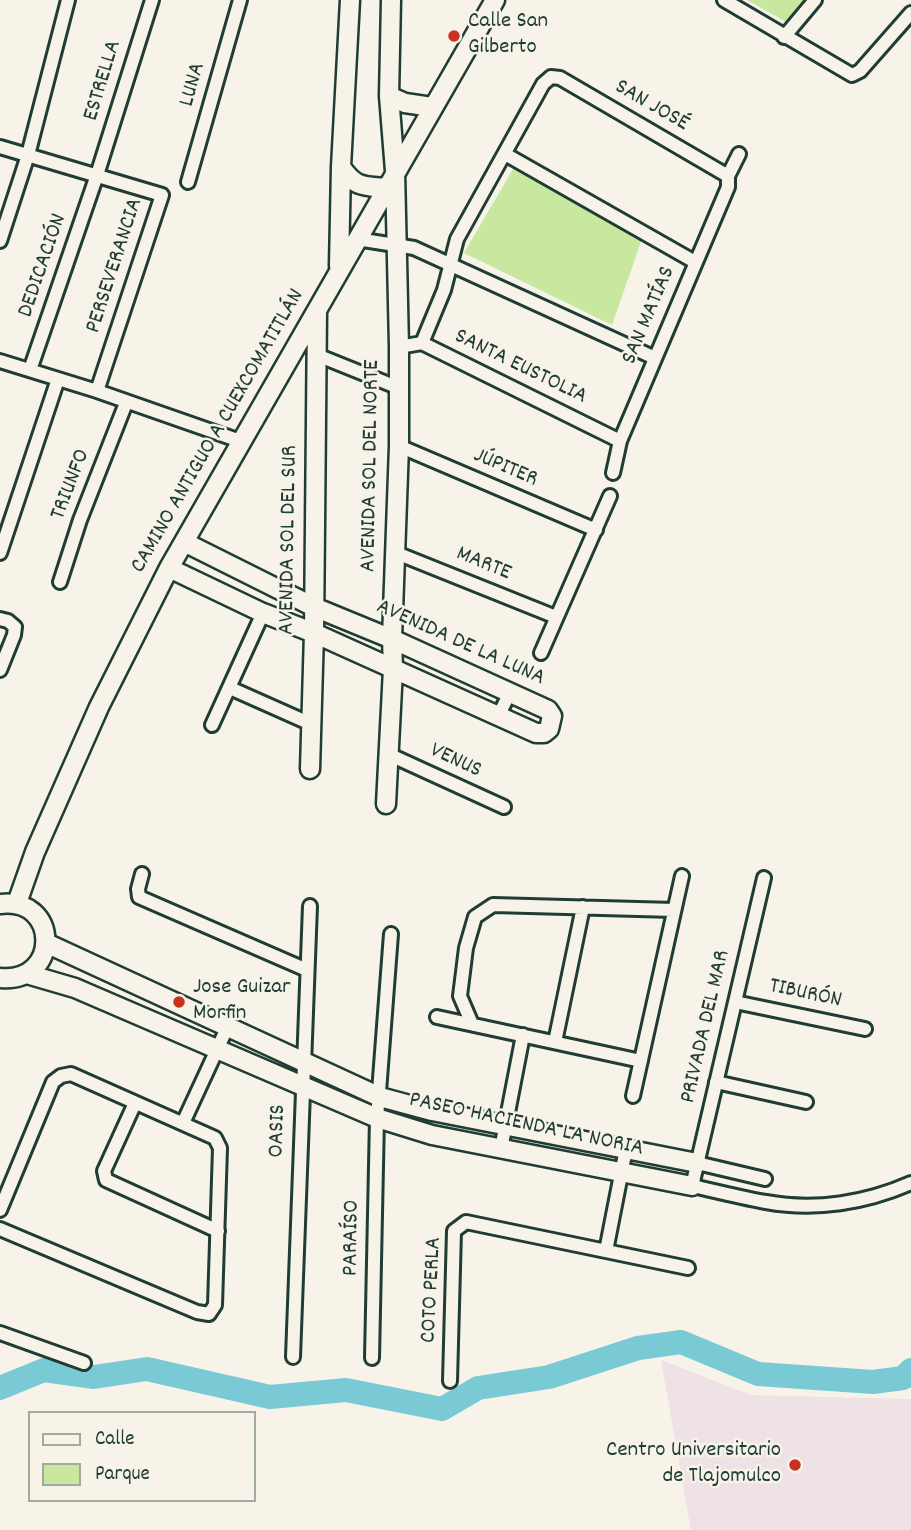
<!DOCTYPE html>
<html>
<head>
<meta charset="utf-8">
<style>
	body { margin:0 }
	#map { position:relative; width:911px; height:1530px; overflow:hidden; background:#f7f3e8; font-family:Dekko,sans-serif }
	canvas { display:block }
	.legend { position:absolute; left:28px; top:1411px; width:228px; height:91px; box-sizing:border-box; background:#f7f3e8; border:2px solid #a1aaa0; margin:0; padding:9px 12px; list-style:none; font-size:21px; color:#1f3d34 }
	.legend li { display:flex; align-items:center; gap:14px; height:35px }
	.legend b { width:35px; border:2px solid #a1aaa0 }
</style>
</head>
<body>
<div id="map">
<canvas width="911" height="1530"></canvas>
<ul class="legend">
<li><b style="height:9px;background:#f7f3e8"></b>Calle</li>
<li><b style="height:19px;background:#c8e8a0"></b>Parque</li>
</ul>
</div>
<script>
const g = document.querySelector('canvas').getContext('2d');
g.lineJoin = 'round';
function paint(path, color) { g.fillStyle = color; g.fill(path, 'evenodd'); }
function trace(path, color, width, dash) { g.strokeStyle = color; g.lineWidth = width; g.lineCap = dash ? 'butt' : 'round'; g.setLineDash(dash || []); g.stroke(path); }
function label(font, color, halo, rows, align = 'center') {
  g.font = font + ' Dekko,sans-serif'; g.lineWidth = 5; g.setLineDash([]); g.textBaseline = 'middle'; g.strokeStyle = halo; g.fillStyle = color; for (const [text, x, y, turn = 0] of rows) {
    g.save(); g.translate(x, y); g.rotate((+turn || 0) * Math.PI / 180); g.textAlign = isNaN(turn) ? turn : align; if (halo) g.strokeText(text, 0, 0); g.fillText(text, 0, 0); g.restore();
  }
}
paint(new Path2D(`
	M661,1360L751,1395L911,1399V1530H691Z`), '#eee2e7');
paint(new Path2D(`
	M747,0H805L786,22Z
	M517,162L642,239L612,325L464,253Z`), '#c8e8a0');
trace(new Path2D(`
	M0,1388L44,1370L94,1377L147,1369L270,1397L346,1390L442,1409L478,1388L549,1377L638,1348L681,1342L758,1374L873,1382L903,1378L911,1370`), '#7acad6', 24);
const street = new Path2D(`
	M724,0L852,75L860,71L911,13
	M784,37L815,0
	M0,147L162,195L97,391
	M505,154L695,262
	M188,182L240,0
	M357,239L414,248L655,358
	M0,241L28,155L68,0
	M422,343L444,290L457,239L543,84L551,77L560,78L728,176
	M399,347L422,343L620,441
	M317,355L399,388
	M0,361L97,391L243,442
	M30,370L97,175L152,0
	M399,446L596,530
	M613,473L620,441L728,187V176L739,154
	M394,552L556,617
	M0,553L58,379
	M60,582L80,520L126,403
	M0,619L8,621L15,627L14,635L0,670
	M541,653L610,496
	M230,688L311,724
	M498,717L510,692
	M212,725L263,613
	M388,754L504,807
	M142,874L138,889L139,897L307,970
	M764,878L692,1186C716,1191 742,1198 766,1202C815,1211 866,1203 911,1183
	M735,1002L865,1029
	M437,1017L641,1061
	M472,1024L460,996L466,948L475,917L493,905L674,910
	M555,1042L583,907
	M716,1082L806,1102
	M633,1096L682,876
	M135,1103L104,1171L106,1180L218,1231
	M183,1123L227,1028
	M501,1149L523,1035
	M697,1163L765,1179
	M0,1210L53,1082L61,1076L71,1074L215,1138L220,1148L215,1305L209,1314L197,1312L0,1229
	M606,1251L626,1149
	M0,1333L84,1363
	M293,1357L310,906
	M372,1358L377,1118L391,934
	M450,1381L454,1231L466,1222L688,1268`);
const secondary = new Path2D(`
	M389,96L405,103L432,107
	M341,167C355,187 362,186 385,188
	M339,266L341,167L350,0
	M169,568L263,613L314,633L536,733H544L549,729L552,716L548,710L392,639L314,607L184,542
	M310,769L314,633L317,311
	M386,804L393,669L392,639L399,446V347L395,171L389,96L391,0
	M17,903L35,852L99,707L169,568L495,0
	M0,904C60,896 61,984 0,978
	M46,943L380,1097L432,1111L697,1163
	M27,974L75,988L377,1118L432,1135L692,1186`);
trace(street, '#1f3d34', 18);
trace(secondary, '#1f3d34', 23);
trace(street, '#f7f3e8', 12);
trace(secondary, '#f7f3e8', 18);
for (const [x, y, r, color] of [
	[454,36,7,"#c8321e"],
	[179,1002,7,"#c8321e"],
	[795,1465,7,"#c8321e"]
]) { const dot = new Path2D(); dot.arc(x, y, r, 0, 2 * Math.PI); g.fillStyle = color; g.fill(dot); trace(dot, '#f7f3e8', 2.5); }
label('23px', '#1f3d34', '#f7f3e8', [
	["Calle San",468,23],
	["Gilberto",468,49],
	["Jose Guizar",193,989],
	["Morfin",193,1015],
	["Centro Universitario",781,1452,"right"],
	["de Tlajomulco",781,1478,"right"]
], 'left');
label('23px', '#1f3d34', '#f7f3e8', [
	["ESTRELLA",104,81,-73],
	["LUNA",194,85,-74],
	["SAN JOSÉ",651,107,30],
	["DEDICACIÓN",44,266,-71],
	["PERSEVERANCIA",116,266,-72],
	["SAN MATÍAS",650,316,-67],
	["SANTA EUSTOLIA",520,368,26],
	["CAMINO ANTIGUO A CUEXCOMATITLÁN",219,432,-60],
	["AVENIDA SOL DEL NORTE",372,466,-89],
	["JÚPITER",505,469,23],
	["TRIUNFO",72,485,-69],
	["AVENIDA SOL DEL SUR",290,540,-89],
	["MARTE",483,565,22],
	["AVENIDA DE LA LUNA",460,644,24],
	["VENUS",455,762,25],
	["TIBURÓN",805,995,12],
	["PRIVADA DEL MAR",707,1027,-77],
	["PASEO HACIENDA LA NORIA",526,1126,12],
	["OASIS",279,1131,-88],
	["PARAÍSO",353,1238,-89],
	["COTO PERLA",433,1290,-87]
]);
</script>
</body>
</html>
